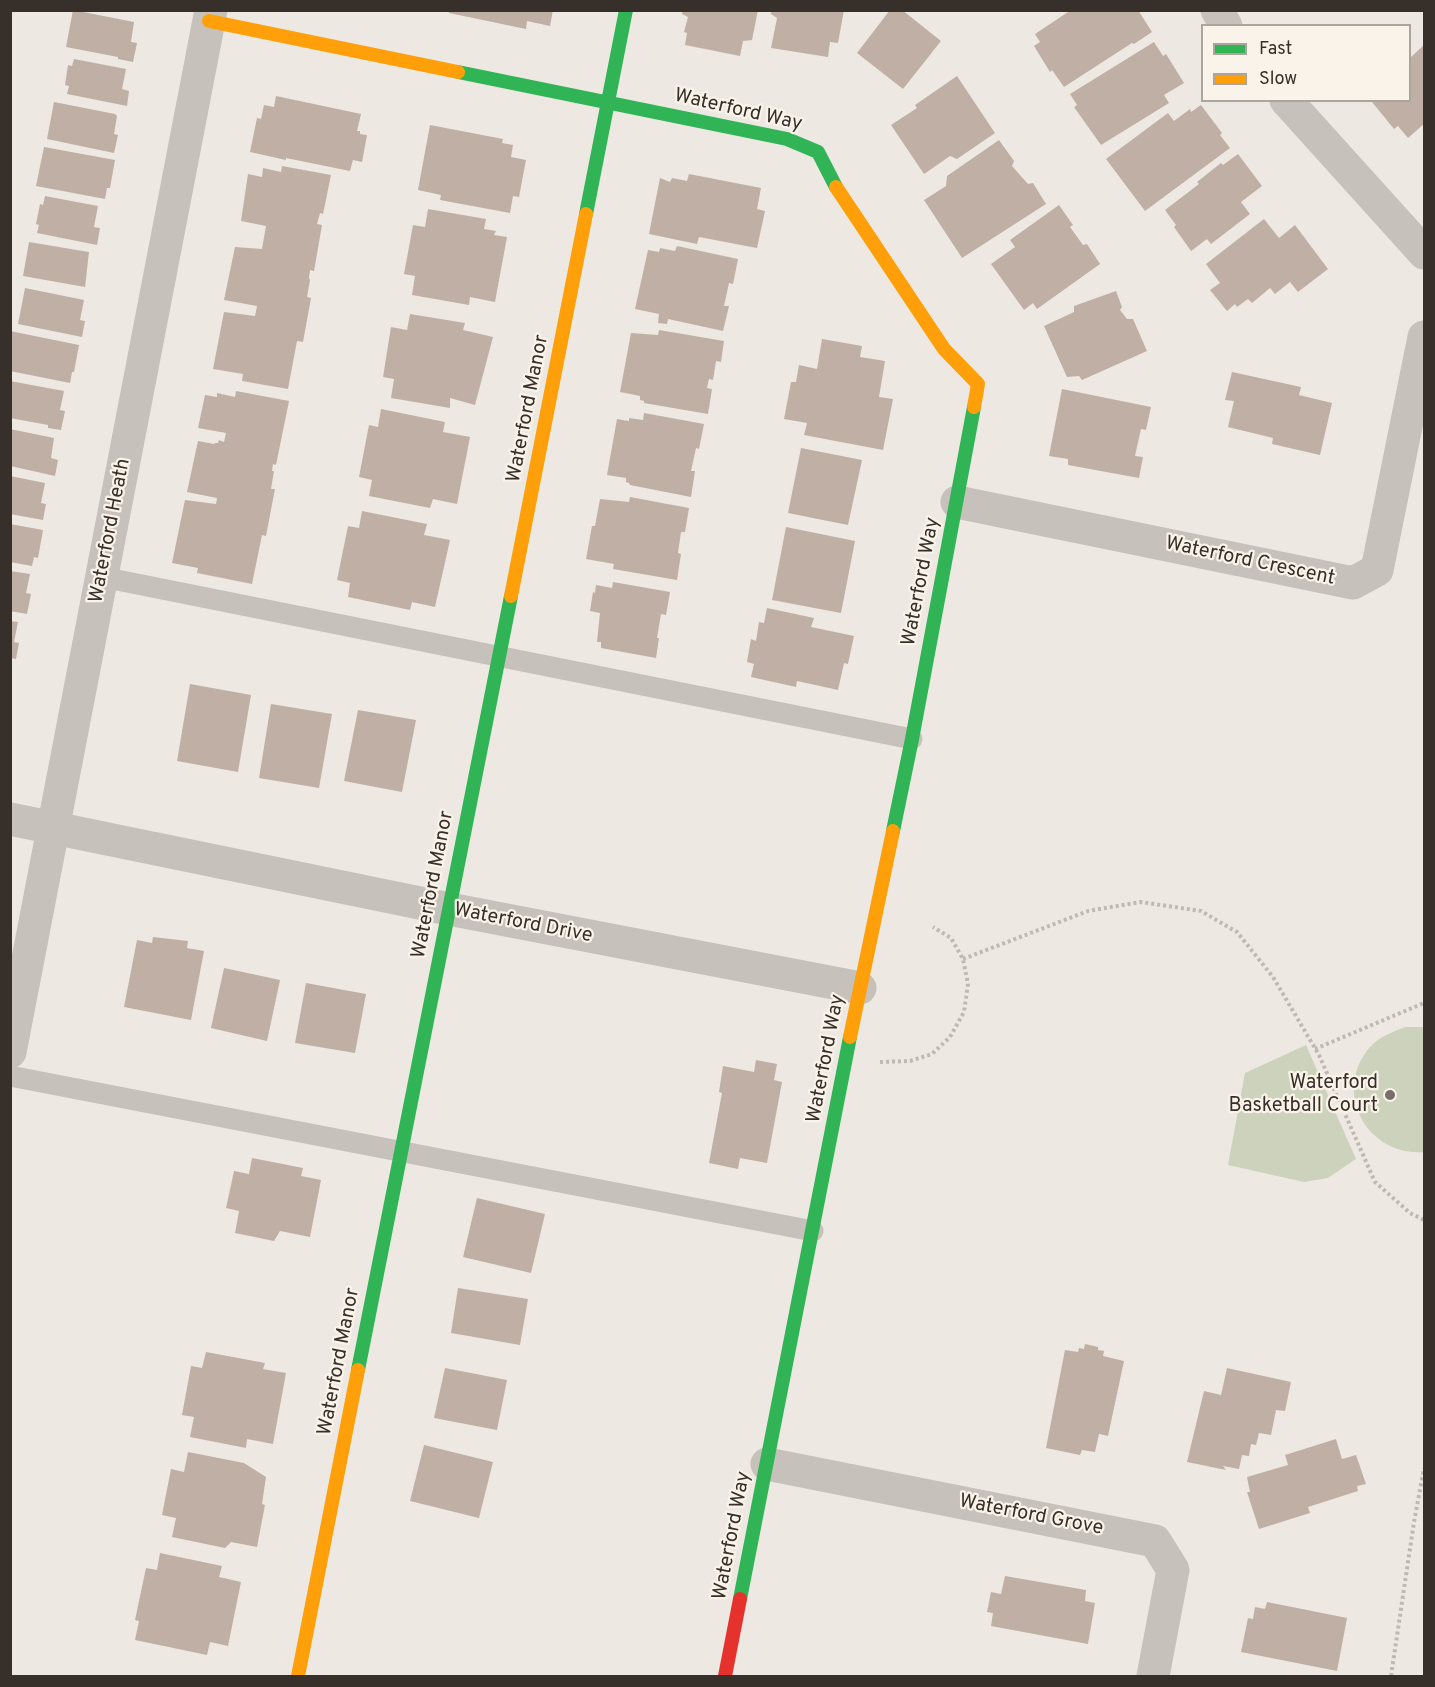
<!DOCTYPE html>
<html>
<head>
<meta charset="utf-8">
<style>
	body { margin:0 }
	#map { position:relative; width:1435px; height:1687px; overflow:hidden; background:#ede9e2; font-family:Overpass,sans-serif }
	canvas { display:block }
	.frame { position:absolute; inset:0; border:12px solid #372f29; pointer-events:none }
	.legend { position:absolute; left:1201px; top:24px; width:210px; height:78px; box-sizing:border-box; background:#f9f3ea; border:2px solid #aba59d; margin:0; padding:8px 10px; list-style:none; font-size:18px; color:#372f29 }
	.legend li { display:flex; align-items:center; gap:12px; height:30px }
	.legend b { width:30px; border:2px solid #aba59d }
</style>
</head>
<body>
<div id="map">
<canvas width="1435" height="1687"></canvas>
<div class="frame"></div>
<ul class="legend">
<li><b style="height:8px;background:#30b455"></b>Fast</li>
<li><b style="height:8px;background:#ff9f0a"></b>Slow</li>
</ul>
</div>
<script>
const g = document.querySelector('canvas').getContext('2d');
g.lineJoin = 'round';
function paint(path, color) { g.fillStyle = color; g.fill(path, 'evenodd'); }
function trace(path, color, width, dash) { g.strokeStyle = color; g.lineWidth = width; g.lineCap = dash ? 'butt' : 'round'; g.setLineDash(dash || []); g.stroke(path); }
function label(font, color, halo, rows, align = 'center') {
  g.font = font + ' Overpass,sans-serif'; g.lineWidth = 4.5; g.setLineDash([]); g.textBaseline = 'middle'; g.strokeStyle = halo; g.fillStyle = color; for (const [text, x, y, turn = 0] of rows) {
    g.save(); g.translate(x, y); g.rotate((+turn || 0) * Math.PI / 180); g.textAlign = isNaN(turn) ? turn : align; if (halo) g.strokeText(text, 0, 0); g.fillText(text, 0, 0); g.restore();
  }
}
paint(new Path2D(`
	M1405,1027H1424V1152C1368,1157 1331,1092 1370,1047C1379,1037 1392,1032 1405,1027Z
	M1306,1045L1356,1159L1328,1178L1304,1182L1228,1165L1245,1073Z`), '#cdd2bd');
paint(new Path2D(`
	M73,10L134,22L131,42L137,43L133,62L118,59V57L66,47Z
	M449,10H553L550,26L527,21L526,29L449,13Z
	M683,10H758L752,40L743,41L740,56L685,45L687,33L684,32L688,17L682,14Z
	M771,10H844L838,43L830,42L828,57L771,48L777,18L771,14Z
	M890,10H902L941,41L903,89L857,53Z
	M1071,10H1138L1152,32L1134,44L1132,43L1064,87L1052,70L1050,72L1034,46L1040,42L1035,34Z
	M1154,42L1163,56L1166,54L1184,83L1164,95L1169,103L1101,145L1074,107L1077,105L1070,94Z
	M1424,45V124L1408,138L1398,126L1394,129L1372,102L1410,100V58Z
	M74,59L126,69L122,89L129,91L127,106L67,94L69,86L65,85L68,65L72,66Z
	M957,76L995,133L957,159L950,156L924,174L891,125L917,108L915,105Z
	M276,96L361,114L357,131H360V134L367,135L362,162L353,160L350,171L286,158V160L250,152L257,118L261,119L264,105L274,107Z
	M54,102L115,114L117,116L114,134L118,135L114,153L47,139Z
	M1201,105L1222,133L1220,135L1230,148L1145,211L1106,159L1168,113L1174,121L1190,109L1191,112Z
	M430,125L503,139L502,143L513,145L511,157L526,160L519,197L513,196L510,213L440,200L441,195L418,190Z
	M999,140L1014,161L1012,166L1028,184L1033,183L1046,204L962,258L924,200L946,186L947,176Z
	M44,147L115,160L110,188H107L105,199L36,186Z
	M1238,154L1262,186L1241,202L1250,214L1211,244L1207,239L1191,251L1174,227L1176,225L1165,210L1199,184L1197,182L1221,163L1223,165Z
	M282,166L331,175L323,214L320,213L317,224L322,225L314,271L310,270L309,278L310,280L307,297L311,298L303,342L297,341L288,389L242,381L243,374L213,369L224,312L255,316L257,306L224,300L235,247L262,249L266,226L241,221L248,174L262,177L263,168L281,172Z
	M689,174L761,188L757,209L765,211L757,248L699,237L697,244L649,234L660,178L670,182L672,178L687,181Z
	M45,196L98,206L94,227L100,228L97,245L37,233L39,225L36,224L40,204L43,205Z
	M1059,205L1073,225L1070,227L1083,245L1087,244L1100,264L1037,309L1033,303L1024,310L991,264L1015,247L1010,240Z
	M428,209L486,219L484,229L496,231L494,235L507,237L495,302L470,297L469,305L412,295L415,276L404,274L413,225L425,227Z
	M1264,219L1279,238L1295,225L1328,269L1298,292L1290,282L1275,294L1270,288L1252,303L1248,299L1237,307L1235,304L1227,311L1210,290L1220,283L1206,264Z
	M29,242L89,252L85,287L23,276Z
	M677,246L738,259L733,284L729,283L724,306H729L723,331L668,319L667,324L658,323L659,314L635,309L648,250L659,252L660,248L675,251Z
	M25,288L84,300L80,320L85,321L82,337L18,324Z
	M1116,291L1122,307L1120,310L1127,319H1133L1147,351L1082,380L1079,376L1067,377L1044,326L1074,312V306Z
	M410,314L465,323L463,330L493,337L475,405L450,398V408L391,398L394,379L383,377L391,327L407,330Z
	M659,330L724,341L721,362L716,361L713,380L709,379L707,388L712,389L708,414L644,403V401L640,400V396L620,392L631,333L658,335Z
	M10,331L79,345L74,372H72L70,383L10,371Z
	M822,339L862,346L860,357L885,361L879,397L893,399L883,450L804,435L807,423L784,419L791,382H796L799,365L817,369Z
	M1232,372L1301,387L1299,395L1332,403L1320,455L1272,444L1273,438L1228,427L1234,401L1225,400Z
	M10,381L64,391L60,410L65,411L61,430L48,428V425L10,418Z
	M1062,389L1151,407L1146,430L1141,429L1135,456L1143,457L1139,478L1068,465V459L1049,456Z
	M236,391L289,401L276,465L273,464L272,471H274L271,489H275L266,536L262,535L252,584L197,573L198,568L172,563L185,500L216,504L217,498L187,492L198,441L214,444L215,443H218L219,440L224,442L226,433L198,428L205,395L217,397V393L235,397Z
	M381,409L445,422L443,432L470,437L457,504L433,499L430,508L369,496L372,480L359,477L369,425L378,427Z
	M644,413L704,424L699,449L696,448L691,471H695L691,497L630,485L629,483L626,482V478L607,475L617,419L629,421V418L643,420Z
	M10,429L54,438L51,458L58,460L55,476L10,466Z
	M801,448L862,460L848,525L788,513Z
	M10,476L45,483L41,503L46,504L43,520L10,514Z
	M630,497L689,508L685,532H681L678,553L681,554L677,580L613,569L614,564L586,559L592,526H595L600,499L629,502Z
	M362,511L427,524L424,535L450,540L435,607L412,602L410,610L348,597L350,583L337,580L348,526L359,528Z
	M10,524L43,530L38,558L34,557L32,566L10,562Z
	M786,527L855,541L841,613L772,600Z
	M10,571L30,574L26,593L31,594L27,614L10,611Z
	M613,582L670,592L666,615L661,614L657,638H659L656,658L601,648V642H597L600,613L590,611L593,592L595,593L596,585L612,588Z
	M767,608L814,618L811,627L854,636L848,664L844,663L838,690L797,681L796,687L751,677L754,664L747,662L751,639L756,641L759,622L764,623Z
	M10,621L18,622L14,642L19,643L16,659L10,658Z
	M190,684L251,695L238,772L177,761Z
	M271,704L332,714L319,788L259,778Z
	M358,710L416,720L402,792L344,781Z
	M153,937L188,941L187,948L204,951L191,1020L124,1007L137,940L152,943Z
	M224,968L280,980L267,1041L211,1028Z
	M306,983L366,994L355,1053L295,1043Z
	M756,1060L777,1064L774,1080L782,1082L767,1163L740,1158L738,1169L709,1163L722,1093L719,1092L723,1066L754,1072Z
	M252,1158L303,1168L301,1176L321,1180L310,1237L280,1231L274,1241L235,1233L239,1211L226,1208L234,1171L249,1174Z
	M477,1198L545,1214L531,1273L463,1257Z
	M458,1288L528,1299L520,1345L451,1333Z
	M1085,1344L1098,1347V1350L1104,1351L1103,1356L1124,1361L1108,1436L1099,1434L1095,1452L1082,1450L1080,1455L1046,1448L1065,1350L1078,1352L1079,1348L1084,1349Z
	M206,1352L265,1363L263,1369L286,1373L273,1444L247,1439L246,1448L190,1437L194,1417L182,1415L191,1366L202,1368Z
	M445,1368L507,1380L497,1430L434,1418Z
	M1227,1368L1291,1382L1285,1411L1276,1410L1271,1435L1259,1433L1256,1445L1251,1444L1249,1456L1242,1455L1239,1469L1223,1466L1226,1470L1187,1462L1204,1391L1221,1395Z
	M1336,1439L1342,1459L1356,1455L1366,1484L1357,1486L1358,1491L1308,1507L1310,1513L1259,1529L1247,1492H1250L1247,1477L1288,1465L1285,1455Z
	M424,1445L493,1462L479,1518L410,1501Z
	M188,1452L244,1463L266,1477L262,1504L265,1505L257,1547L231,1542L225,1548L172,1537L176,1518L162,1515L171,1469L184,1472Z
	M160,1553L222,1566L219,1577L241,1582L228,1646L210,1642L207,1655L135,1640L139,1621L135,1620L146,1568L157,1570Z
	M1005,1576L1086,1590L1085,1601L1095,1603L1088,1644L991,1626L993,1613L987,1612L991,1592L1001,1594Z
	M1267,1602L1347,1618L1337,1671L1241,1652L1248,1618L1253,1619L1255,1607L1265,1609Z`), '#c0afa4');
trace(new Path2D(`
	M963,959L1088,911L1141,902L1201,911L1237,932L1273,977L1319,1055L1375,1182L1410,1213L1424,1220
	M1315,1049L1424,1003
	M880,1062L910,1061L932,1054L950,1037L964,1012L968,984L963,959L951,938L933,927
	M1391,1676L1414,1522L1424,1468`), '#bfb9b3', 4, [3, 3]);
trace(new Path2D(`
	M102,577L912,739
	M10,1076L813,1231`), '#c6c1bb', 21);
trace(new Path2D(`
	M1217,10L1226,26
	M1286,100L1424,253
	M957,502L1353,583L1377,570L1424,337
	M10,819L449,909L860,988
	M10,1052L211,10
	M767,1464L1155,1541L1173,1570L1153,1676`), '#c6c1bb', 33);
trace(new Path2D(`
	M458,72L787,139L818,152L836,187
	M586,214L626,10
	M893,831L912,739L974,407
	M358,1370L511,596
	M740,1599L850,1037`), '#30b455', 14);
trace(new Path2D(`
	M209,21L458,72
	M836,187L944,349L978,384L974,407
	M511,596L586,214
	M850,1037L893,831
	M298,1676L358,1370`), '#ff9f0a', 14);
trace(new Path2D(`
	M725,1676L740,1599`), '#e5322d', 14);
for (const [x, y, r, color] of [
	[1390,1095,6,"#77706a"]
]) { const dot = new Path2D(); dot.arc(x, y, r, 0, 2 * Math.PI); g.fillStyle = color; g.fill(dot); trace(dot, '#f9f3ea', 2); }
label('20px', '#372f29', '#f9f3ea', [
	["Waterford Way",738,111,13],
	["Waterford Manor",529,409,-79],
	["Waterford Heath",111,531,-79],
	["Waterford Crescent",1250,562,12],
	["Waterford Way",922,582,-79],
	["Waterford Manor",434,885,-79],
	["Waterford Drive",523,924,11],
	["Waterford Way",827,1059,-79],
	["Waterford Manor",340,1362,-79],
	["Waterford Grove",1031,1516,11],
	["Waterford Way",733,1536,-79]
]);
label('20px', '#372f29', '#f9f3ea', [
	["Waterford",1378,1084],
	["Basketball Court",1378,1107]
], 'right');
</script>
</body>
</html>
